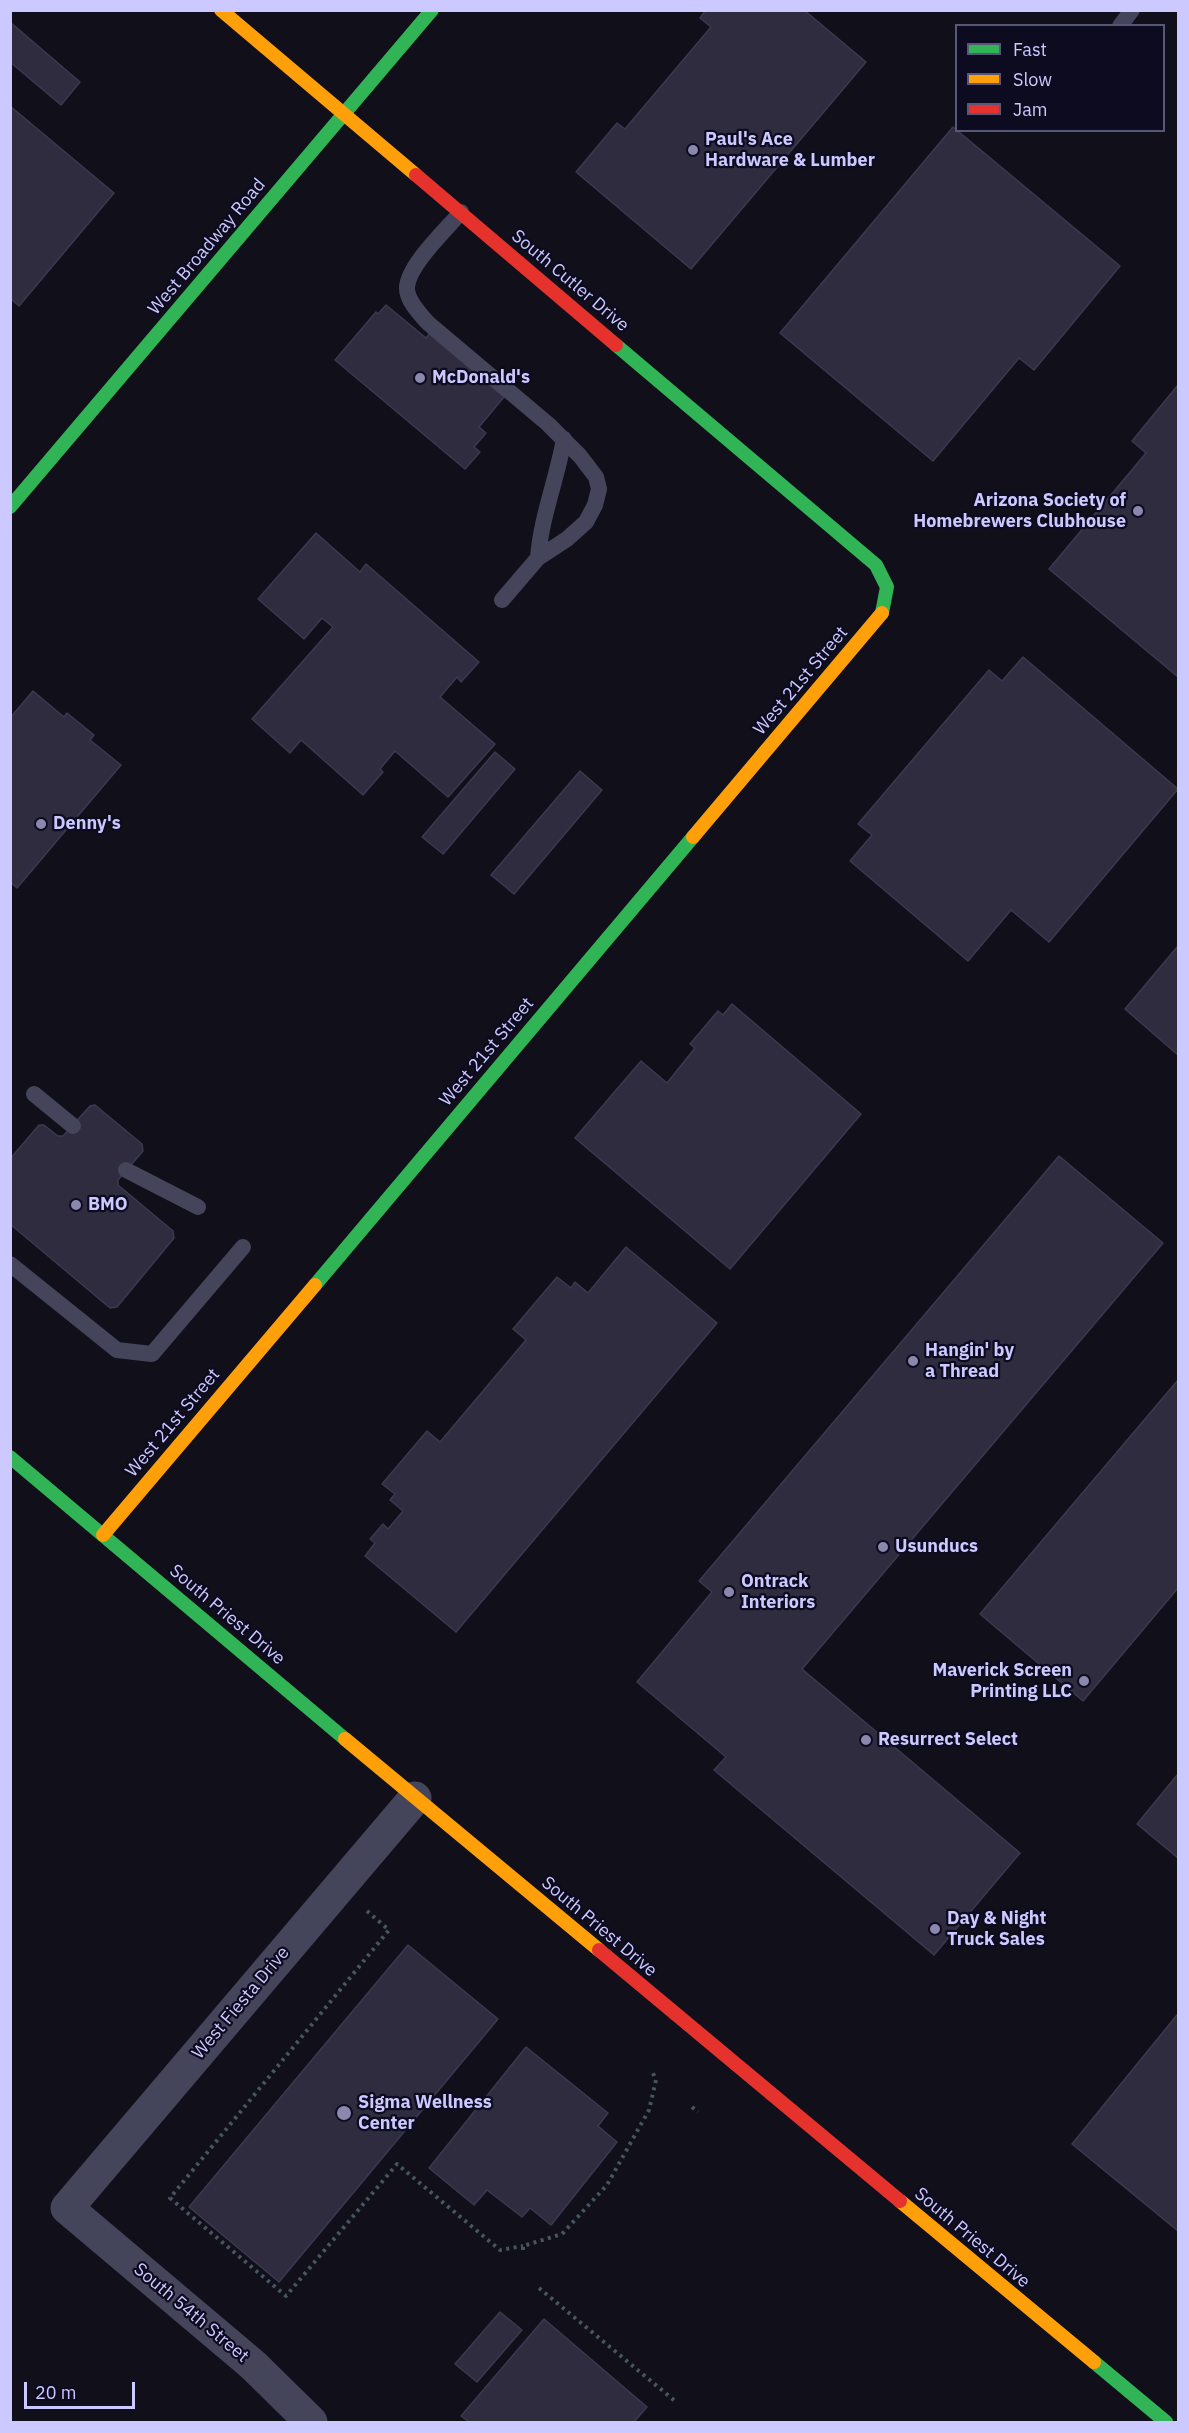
<!DOCTYPE html>
<html>
<head>
<meta charset="utf-8">
<style>
	body { margin:0 }
	#map { position:relative; width:1189px; height:2433px; overflow:hidden; background:#100f1a; font-family:"IBM Plex Sans",sans-serif }
	canvas { display:block }
	.frame { position:absolute; inset:0; border:12px solid #cbc9ff; pointer-events:none }
	.legend { position:absolute; left:955px; top:24px; width:210px; height:108px; box-sizing:border-box; background:#0d0b1f; border:2px solid #595779; margin:0; padding:8px 10px; list-style:none; font-size:18px; color:#cbc9ff }
	.legend li { display:flex; align-items:center; gap:12px; height:30px }
	.legend b { width:30px; border:2px solid #595779 }
	.scale { position:absolute; left:24px; top:2382px; width:111px; height:27px; box-sizing:border-box; border:3px solid #cbc9ff; border-top:0; padding-left:8px; font-size:18px; line-height:21px; white-space:nowrap; color:#cbc9ff; -webkit-text-stroke:4px #0d0b1f; paint-order:stroke }
</style>
</head>
<body>
<div id="map">
<canvas width="1189" height="2433"></canvas>
<div class="frame"></div>
<ul class="legend">
<li><b style="height:8px;background:#30b455"></b>Fast</li>
<li><b style="height:8px;background:#ff9f0a"></b>Slow</li>
<li><b style="height:8px;background:#e5322d"></b>Jam</li>
</ul>
<div class="scale">20 m</div>
</div>
<script>
const g = document.querySelector('canvas').getContext('2d');
g.lineJoin = 'round';
function paint(path, color) { g.fillStyle = color; g.fill(path, 'evenodd'); }
function trace(path, color, width, dash) { g.strokeStyle = color; g.lineWidth = width; g.lineCap = dash ? 'butt' : 'round'; g.setLineDash(dash || []); g.stroke(path); }
function label(font, color, halo, rows, align = 'center') {
  g.font = font + ' "IBM Plex Sans",sans-serif'; g.lineWidth = 4.5; g.setLineDash([]); g.textBaseline = 'middle'; g.strokeStyle = halo; g.fillStyle = color; for (const [text, x, y, turn = 0] of rows) {
    g.save(); g.translate(x, y); g.rotate((+turn || 0) * Math.PI / 180); g.textAlign = isNaN(turn) ? turn : align; if (halo) g.strokeText(text, 0, 0); g.fillText(text, 0, 0); g.restore();
  }
}
const building = new Path2D(`
	M706,10H804L866,62L691,269L576,172L617,123L625,129L711,27L700,18Z
	M10,22L80,82L61,105L10,62Z
	M10,106L114,193L19,306L10,298Z
	M953,127L1120,266L1034,370L1019,358L933,461L780,333Z
	M386,305L426,338L429,334L504,397L479,427L486,433L474,447L480,452L465,469L335,360L376,312L378,314Z
	M1178,385V677L1049,569L1146,453L1132,441Z
	M316,533L360,572L366,564L479,662L461,682L457,677L440,697L495,744L448,797L395,751L380,769L383,772L363,795L301,740L290,753L252,719L333,627L322,618L304,639L258,599Z
	M1023,657L1178,789L1049,942L1011,910L968,961L850,861L872,835L858,824L989,670L1002,681Z
	M33,691L64,717L67,713L94,735L90,740L121,765L17,888L10,882V718Z
	M495,752L515,769L443,854L422,837Z
	M580,771L602,790L514,894L491,875Z
	M1178,946V1055L1125,1009Z
	M732,1004L861,1114L730,1269L575,1138L641,1061L667,1083L695,1048L690,1044L718,1011L723,1015Z
	M95,1105L142,1144L143,1151L118,1180V1185L173,1231L174,1238L117,1307L110,1308L10,1224V1159L39,1125H44L58,1136H63L90,1106Z
	M1059,1156L1163,1243L802,1669L1020,1853L934,1955L714,1770L726,1757L637,1682L712,1592L699,1581Z
	M626,1247L717,1323L456,1632L365,1556L375,1543L370,1539L383,1524L388,1529L403,1511L390,1500L395,1494L382,1484L427,1431L440,1442L526,1340L513,1329L557,1277L571,1288L575,1282L588,1293Z
	M1178,1380V1588L1083,1701L980,1614Z
	M1178,1774V1858L1137,1824Z
	M408,1945L498,2019L279,2282L189,2207Z
	M1177,2015L1178,2016V2231L1072,2144Z
	M526,2047L608,2113L598,2126L617,2142L551,2225L530,2208L522,2217L487,2190L474,2205L429,2168Z
	M500,2312L522,2330L477,2382L455,2364Z
	M544,2319L647,2407L634,2422H469L461,2416Z`);
paint(building, '#2e2c3e');
trace(building, '#3b3950', 1.5);
trace(new Path2D(`
	M367,1911L389,1930L170,2198L286,2296L397,2164L500,2250L523,2246
	M692,2107L698,2112
	M523,2250V2246L562,2234L607,2185L649,2110L656,2080L652,2071
	M539,2288L675,2401`), '#455661', 4, [3, 4.5]);
trace(new Path2D(`
	M1120,26L1132,10
	M461,212C446,230 409,264 407,287C406,300 420,314 428,323L548,424L580,456L596,477L599,489L595,505L586,522L567,539L538,558L502,600
	M538,558C541,517 557,479 564,439
	M34,1094L73,1126
	M126,1170L198,1207
	M10,1264L117,1350L152,1354L243,1247`), '#44455b', 16);
trace(new Path2D(`
	M311,2422L253,2365L67,2208L415,1798`), '#44455b', 33);
trace(new Path2D(`
	M616,345L876,565L887,587L882,613
	M10,507L432,10
	M315,1285L693,837
	M10,1457L345,1739
	M1094,2362L1166,2422`), '#30b455', 14);
trace(new Path2D(`
	M221,10L416,175
	M693,837L882,613
	M103,1535L315,1285
	M345,1739L599,1950
	M900,2201L1094,2362`), '#ff9f0a', 14);
trace(new Path2D(`
	M416,175L616,345
	M599,1950L900,2201`), '#e5322d', 14);
for (const [x, y, r, color] of [
	[693,150,6,"#8a88af"],
	[420,378,6,"#8a88af"],
	[1138,511,6,"#8a88af"],
	[41,824,6,"#8a88af"],
	[76,1205,6,"#8a88af"],
	[913,1361,6,"#8a88af"],
	[883,1547,6,"#8a88af"],
	[729,1592,6,"#8a88af"],
	[1084,1681,6,"#8a88af"],
	[866,1740,6,"#8a88af"],
	[935,1929,6,"#8a88af"],
	[344,2113,8,"#8a88af"]
]) { const dot = new Path2D(); dot.arc(x, y, r, 0, 2 * Math.PI); g.fillStyle = color; g.fill(dot); trace(dot, '#0d0b1f', 2); }
label('bold 18px', '#cbc9ff', '#0d0b1f', [
	["Paul's Ace",705,140],
	["Hardware & Lumber",705,161],
	["McDonald's",432,378],
	["Arizona Society of",1126,501,"right"],
	["Homebrewers Clubhouse",1126,522,"right"],
	["Denny's",53,824],
	["BMO",88,1205],
	["Hangin' by",925,1351],
	["a Thread",925,1372],
	["Usunducs",895,1547],
	["Ontrack",741,1582],
	["Interiors",741,1603],
	["Maverick Screen",1072,1671,"right"],
	["Printing LLC",1072,1692,"right"],
	["Resurrect Select",878,1740],
	["Day & Night",947,1919],
	["Truck Sales",947,1940],
	["Sigma Wellness",358,2103],
	["Center",358,2124]
], 'left');
label('18px', '#cbc9ff', '#0d0b1f', [
	["West Broadway Road",207,247,-50],
	["South Cutler Drive",570,281,40],
	["West 21st Street",801,681,-50],
	["West 21st Street",487,1052,-50],
	["West 21st Street",173,1423,-50],
	["South Priest Drive",227,1615,40],
	["South Priest Drive",599,1927,40],
	["West Fiesta Drive",241,2003,-50],
	["South Priest Drive",972,2238,40],
	["South 54th Street",191,2313,40]
]);
</script>
</body>
</html>
